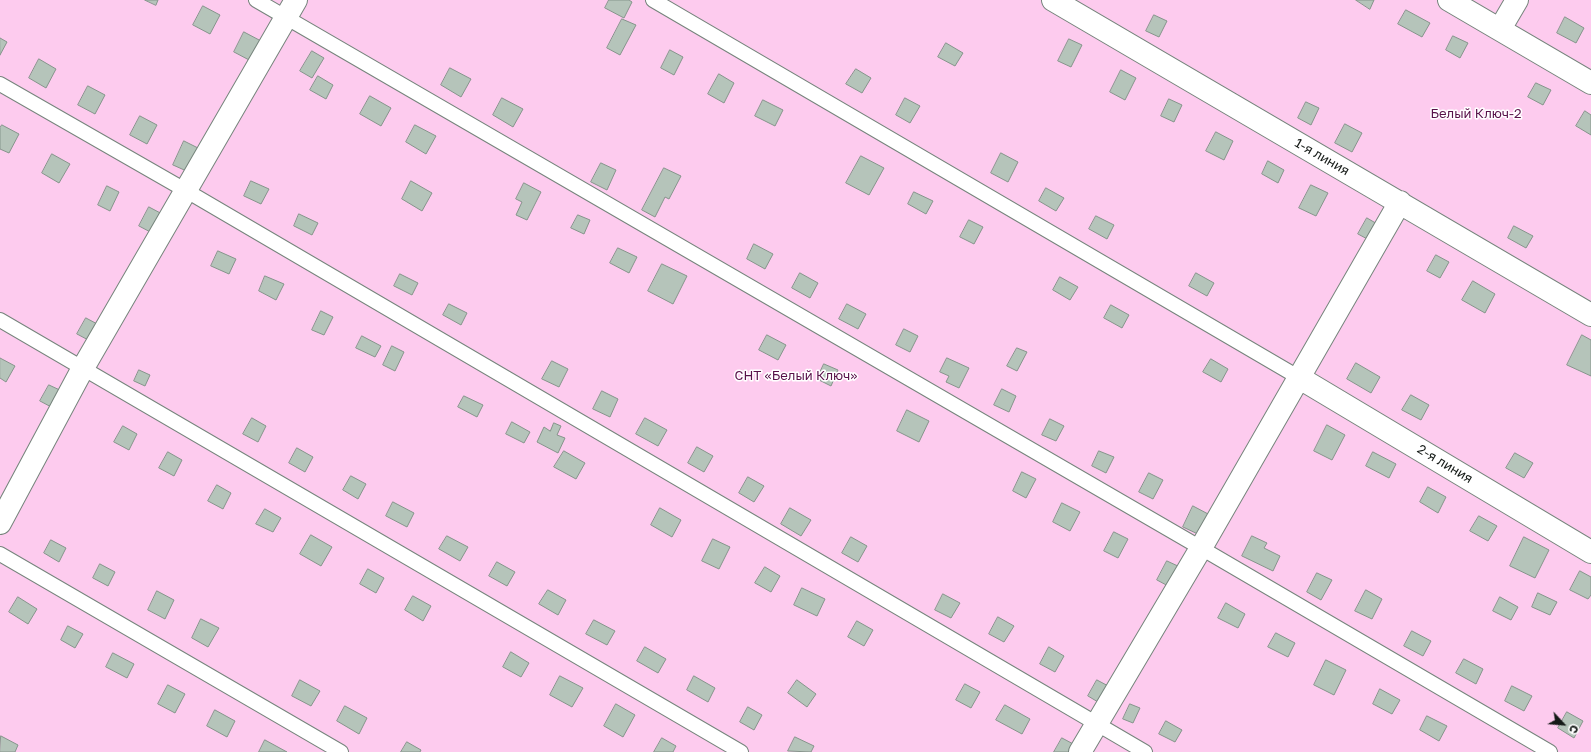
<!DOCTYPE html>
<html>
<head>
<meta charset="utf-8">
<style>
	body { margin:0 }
	#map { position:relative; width:1591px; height:752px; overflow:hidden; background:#ebfaf1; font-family:"Golos Text",sans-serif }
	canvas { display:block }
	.north { position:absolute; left:1543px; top:704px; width:40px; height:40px; -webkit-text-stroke:3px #fff; paint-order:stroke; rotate:116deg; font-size:11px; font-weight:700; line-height:16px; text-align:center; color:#151a17 }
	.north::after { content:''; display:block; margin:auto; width:14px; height:18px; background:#151a17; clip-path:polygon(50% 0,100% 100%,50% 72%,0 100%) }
</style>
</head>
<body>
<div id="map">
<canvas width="1591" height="752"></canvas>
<div class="north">С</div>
</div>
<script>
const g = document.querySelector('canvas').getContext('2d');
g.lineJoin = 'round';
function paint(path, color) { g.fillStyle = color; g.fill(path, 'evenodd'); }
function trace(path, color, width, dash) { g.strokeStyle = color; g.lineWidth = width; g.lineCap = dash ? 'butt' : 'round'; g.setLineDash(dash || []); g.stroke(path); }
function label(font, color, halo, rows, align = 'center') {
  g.font = font + ' "Golos Text",sans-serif'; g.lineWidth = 3; g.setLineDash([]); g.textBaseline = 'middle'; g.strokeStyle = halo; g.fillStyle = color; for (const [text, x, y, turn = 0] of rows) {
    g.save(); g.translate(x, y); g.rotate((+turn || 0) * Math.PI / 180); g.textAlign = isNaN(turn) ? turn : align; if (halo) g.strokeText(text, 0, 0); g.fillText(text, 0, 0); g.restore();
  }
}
paint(new Path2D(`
	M0,0H1591V752H0Z`), '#fdcbee');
const building = new Path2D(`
	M145,0H158L156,5Z
	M609,0H629L632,2L624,18L605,8Z
	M1356,0H1374L1370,9Z
	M203,6L220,15L210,34L193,25Z
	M1406,10L1430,23L1422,37L1398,24Z
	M1154,15L1167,21L1159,37L1146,31Z
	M1565,17L1584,28L1576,43L1557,33Z
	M622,19L636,25L620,55L607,48Z
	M244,32L261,41L251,61L234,52Z
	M1453,36L1468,43L1460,58L1446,50Z
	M0,38L7,42L0,55Z
	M1069,39L1082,45L1071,67L1058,61Z
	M946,43L963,53L955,66L938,57Z
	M670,50L683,57L674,75L661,68Z
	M312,51L324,58L312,78L300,71Z
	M39,59L56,69L46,88L29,78Z
	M450,68L471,79L461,97L441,85Z
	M856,69L871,78L862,93L846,84Z
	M1121,70L1136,78L1125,100L1110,92Z
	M719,74L734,83L724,103L708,94Z
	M318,76L333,85L326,99L310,90Z
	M1536,83L1551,90L1543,105L1528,97Z
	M88,86L105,95L95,114L78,105Z
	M370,96L391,108L381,126L360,114Z
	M502,98L523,109L513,127L493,115Z
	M905,98L920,106L910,123L896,115Z
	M1169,99L1182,105L1174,122L1161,116Z
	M763,100L783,110L775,126L755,116Z
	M1306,102L1319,108L1311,125L1298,118Z
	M1585,111L1591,115V135L1576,126Z
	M140,116L157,125L147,144L130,135Z
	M1345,124L1362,133L1352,152L1335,143Z
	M2,125L19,134L9,153L0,149V128Z
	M415,125L436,136L426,154L406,142Z
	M1216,132L1233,141L1224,160L1206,151Z
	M184,141L202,150L191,173L173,165Z
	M1001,153L1018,162L1008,182L991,173Z
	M52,154L70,164L59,183L42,173Z
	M861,156L884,168L869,195L846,183Z
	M1268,161L1284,170L1278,183L1262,174Z
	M601,163L616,170L607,190L591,182Z
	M664,168L681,176L669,199L665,197L655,217L642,210Z
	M251,181L269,189L261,204L244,196Z
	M411,181L432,193L422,211L402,199Z
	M524,183L541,192L527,220L516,215L522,202L516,199Z
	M1311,185L1328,193L1316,216L1299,208Z
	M107,186L119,192L110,211L98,205Z
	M1046,188L1064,198L1056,211L1039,201Z
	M914,192L933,201L926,214L908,204Z
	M149,207L166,216L156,235L139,226Z
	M299,214L318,223L312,235L294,226Z
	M578,215L590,220L584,234L571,228Z
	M1096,216L1114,225L1107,239L1089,229Z
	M1367,218L1379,225L1371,241L1358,234Z
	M969,220L983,227L974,244L960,237Z
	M1514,226L1533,236L1526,248L1508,238Z
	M754,244L773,254L765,269L747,259Z
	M618,248L637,257L629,273L610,263Z
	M218,251L236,259L229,274L211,266Z
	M1436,255L1449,262L1440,278L1427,271Z
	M662,264L687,276L673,304L648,291Z
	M800,273L818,283L810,298L792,288Z
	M1196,273L1214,283L1207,296L1189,286Z
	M400,274L418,283L412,295L394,286Z
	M265,276L284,284L276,300L259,291Z
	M1060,277L1078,287L1070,300L1053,290Z
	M1473,281L1495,294L1485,313L1462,300Z
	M449,304L467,313L461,325L443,315Z
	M847,304L866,314L858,329L839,319Z
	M1111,305L1129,315L1122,328L1104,318Z
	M321,311L333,317L324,335L312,330Z
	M86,318L101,326L92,342L77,334Z
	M904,329L918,336L910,352L896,345Z
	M767,335L786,345L778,360L759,350Z
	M1582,335L1591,340V376L1567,365Z
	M362,336L381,346L375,357L356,348Z
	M392,346L404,352L395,371L383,365Z
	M1017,348L1027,352L1017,371L1007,366Z
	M0,358L15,366L6,382L0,378Z
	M947,358L969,368L959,388L946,382L949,376L940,372Z
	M1211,359L1228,369L1221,382L1203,372Z
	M552,361L568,369L559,387L542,379Z
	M1356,363L1380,377L1371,393L1347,379Z
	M824,364L838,370L831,386L817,379Z
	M139,370L150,375L145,386L134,381Z
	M49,385L64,392L55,409L40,401Z
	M1002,389L1016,396L1009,412L994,405Z
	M602,391L618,399L610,417L593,409Z
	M1411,395L1429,405L1421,420L1402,410Z
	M464,396L483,405L477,417L458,407Z
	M907,410L929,421L919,442L897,431Z
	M252,418L266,426L258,442L243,434Z
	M645,418L667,430L658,446L636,434Z
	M1050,419L1064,426L1056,441L1042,435Z
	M512,422L530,432L524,443L506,434Z
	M554,423L561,426L557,435L565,438L558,453L537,442L544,427L550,431Z
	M1327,425L1345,435L1332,460L1314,451Z
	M123,426L137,434L129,450L114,442Z
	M697,447L713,456L704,472L688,463Z
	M297,448L313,457L305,472L289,463Z
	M564,451L585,463L576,479L554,467Z
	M1099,451L1114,457L1106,473L1092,466Z
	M168,452L182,460L174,476L159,468Z
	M1373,452L1396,464L1389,478L1366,466Z
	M1515,453L1533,463L1524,478L1506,468Z
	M1022,472L1036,479L1026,498L1013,491Z
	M1149,473L1163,480L1153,499L1139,492Z
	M351,476L366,484L358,499L343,490Z
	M748,477L764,486L754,502L739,493Z
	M217,485L231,493L223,509L208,501Z
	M1428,487L1446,497L1438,513L1420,502Z
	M393,502L414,513L407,527L386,516Z
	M1062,503L1080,512L1070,531L1053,522Z
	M1193,506L1210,515L1200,535L1183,527Z
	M660,508L681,520L672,537L651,525Z
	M790,508L811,520L801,536L781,524Z
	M265,509L281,518L273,532L256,524Z
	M1479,516L1497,526L1488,541L1470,531Z
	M1114,532L1128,539L1118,558L1104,551Z
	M311,535L332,547L321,566L300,554Z
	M447,536L468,547L460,561L439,549Z
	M1252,536L1267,543L1264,548L1280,556L1273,571L1242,556Z
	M851,537L867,546L858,562L842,553Z
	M1524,537L1549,550L1535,578L1510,566Z
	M713,539L730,547L719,569L702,561Z
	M51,540L66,548L59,562L44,553Z
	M1167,561L1180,567L1170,587L1157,580Z
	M497,562L515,572L507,586L489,576Z
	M100,564L115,572L108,586L93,578Z
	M765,567L780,576L771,592L755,583Z
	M368,569L384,578L376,593L360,584Z
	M1580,571L1591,577V595L1588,599L1570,590Z
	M1317,573L1332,580L1321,600L1307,592Z
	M802,588L825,599L817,616L794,605Z
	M548,590L566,600L558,615L539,604Z
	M1366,590L1382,599L1372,619L1355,611Z
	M157,591L174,600L165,619L148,610Z
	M1538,593L1557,602L1550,615L1532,607Z
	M943,594L960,603L951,618L935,610Z
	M413,596L431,606L423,621L405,610Z
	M18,597L37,609L28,624L9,612Z
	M1500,597L1518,607L1511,620L1493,611Z
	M1226,603L1245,614L1238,628L1218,618Z
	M998,617L1014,626L1004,642L989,634Z
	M201,619L219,628L208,647L192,638Z
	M594,620L615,631L607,645L586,634Z
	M857,621L873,630L864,646L848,637Z
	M68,626L83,634L75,648L61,640Z
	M1412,631L1431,641L1423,656L1404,646Z
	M1276,633L1295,643L1288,657L1268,647Z
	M645,647L666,659L658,673L637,661Z
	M1049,647L1064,656L1055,672L1040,664Z
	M511,652L529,663L521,677L503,667Z
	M113,653L134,664L127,678L106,667Z
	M1464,659L1483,669L1476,684L1456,673Z
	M1326,660L1346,670L1334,695L1314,685Z
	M560,676L583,688L572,707L550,695Z
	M694,676L715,688L708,702L687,690Z
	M300,680L320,691L311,706L292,696Z
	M797,680L816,694L807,707L788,693Z
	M1097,680L1112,688L1103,705L1088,696Z
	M965,684L980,692L971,708L956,700Z
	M168,685L185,694L175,713L158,704Z
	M1512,686L1532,696L1524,711L1505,701Z
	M1380,689L1400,700L1392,714L1373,704Z
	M616,704L635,715L623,737L604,726Z
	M1130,704L1140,708L1133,723L1123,719Z
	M1005,705L1030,719L1022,734L996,720Z
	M345,706L367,718L359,734L337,721Z
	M748,707L762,715L754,730L740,722Z
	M215,710L235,721L227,737L207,726Z
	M1567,712L1583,721L1574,738L1558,728Z
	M1427,716L1447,726L1439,741L1420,730Z
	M1166,721L1182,730L1175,742L1159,734Z
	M1,736L18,745L15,752H0Z
	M795,737L814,746L811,752L788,751Z
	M662,738L676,746L673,752H654Z
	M1062,738L1077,746L1074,752H1054Z
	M265,740L287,752H259Z
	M407,742L421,750L420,752H401Z`);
paint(building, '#b5c4ba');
trace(building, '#86958c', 1);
const lane = new Path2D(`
	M256,0L1201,548L1550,752
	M653,0L1298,377
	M0,84L185,190L1145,752
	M0,320L741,752
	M0,554L341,752`);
const street = new Path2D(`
	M1053,0L1591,315
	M1449,0L1591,83
	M1500,29L1517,0
	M1298,377L1591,552
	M0,523L83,368L296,0
	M1080,752L1201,548L1400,202`);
trace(lane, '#76847c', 16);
trace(street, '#76847c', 24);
trace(lane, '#fff', 14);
trace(street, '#fff', 22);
label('13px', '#581149', '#fff', [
	["Белый Ключ-2",1476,114],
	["СНТ «Белый Ключ»",796,376]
]);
label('13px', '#151a17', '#fff', [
	["1-я линия",1322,157,30],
	["2-я линия",1445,464,31]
]);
</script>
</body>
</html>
